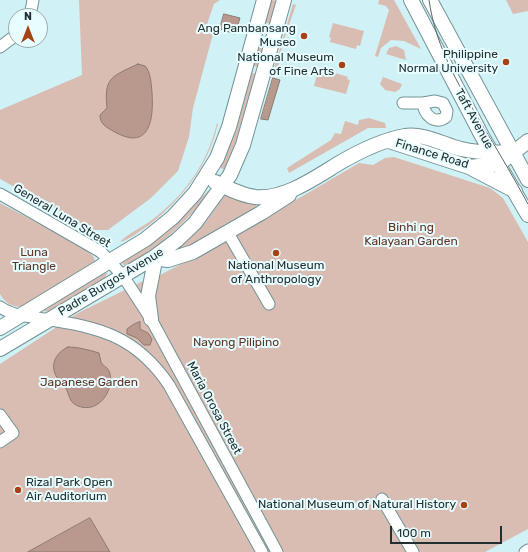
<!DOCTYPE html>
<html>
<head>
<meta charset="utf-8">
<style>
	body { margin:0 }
	#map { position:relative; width:528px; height:552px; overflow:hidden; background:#d0f2f6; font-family:Rubik,sans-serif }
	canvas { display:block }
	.north { position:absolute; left:8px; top:8px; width:40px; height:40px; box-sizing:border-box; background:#e8fdff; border:1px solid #99abac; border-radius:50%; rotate:0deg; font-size:11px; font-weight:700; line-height:16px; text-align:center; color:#222f30 }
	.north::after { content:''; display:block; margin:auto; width:14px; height:18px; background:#a74216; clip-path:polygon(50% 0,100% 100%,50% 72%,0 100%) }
	.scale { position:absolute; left:390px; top:526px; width:112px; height:18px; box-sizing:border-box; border:2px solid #222f30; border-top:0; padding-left:5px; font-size:12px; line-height:14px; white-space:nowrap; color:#222f30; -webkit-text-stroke:3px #e8fdff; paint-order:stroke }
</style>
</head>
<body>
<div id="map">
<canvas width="528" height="552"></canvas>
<div class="north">N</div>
<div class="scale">100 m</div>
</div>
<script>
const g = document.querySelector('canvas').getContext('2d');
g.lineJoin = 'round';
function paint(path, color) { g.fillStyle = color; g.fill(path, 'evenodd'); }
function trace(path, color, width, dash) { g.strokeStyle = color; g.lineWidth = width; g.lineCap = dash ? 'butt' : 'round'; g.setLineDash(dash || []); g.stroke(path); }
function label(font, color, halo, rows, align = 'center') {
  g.font = font + ' Rubik,sans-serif'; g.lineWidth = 4; g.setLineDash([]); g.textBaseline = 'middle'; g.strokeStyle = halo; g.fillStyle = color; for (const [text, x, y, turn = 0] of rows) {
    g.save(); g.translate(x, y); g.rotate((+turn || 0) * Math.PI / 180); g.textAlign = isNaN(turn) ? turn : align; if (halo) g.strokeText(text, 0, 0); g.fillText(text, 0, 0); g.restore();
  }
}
paint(new Path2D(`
	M79,0H220L214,4L206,27L214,30L193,108L189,137L178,171L151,198L108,230H93L0,179V110L82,75Z
	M272,0L277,1L270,24L265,22Z
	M379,0H394L421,49L404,41L391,40L381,48L378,57L375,56L389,10L386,6L378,4Z
	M506,0H528V11L513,14Z
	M293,4L296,5L283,42L277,73L273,72Z
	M333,23L364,31L360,46L357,45L356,49L330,42L331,38L329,37Z
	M260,43L264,45L258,67L253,66Z
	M396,46L404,50L406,60L386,54L389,48Z
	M322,69L348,77L347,79L350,80L346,94L314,86L318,71L322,72Z
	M252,73L256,74L240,133L224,170L220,167L236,131Z
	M383,77L402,84L400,89L395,92L385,90L380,84Z
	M369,118L385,123L386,128H368L289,173L287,168L331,140L335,133L341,134L345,121L358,125L359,120Z
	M217,123L218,124C208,166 183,198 149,225C141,230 129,240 120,242C128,233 143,227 153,219C185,195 208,162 217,123Z
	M394,157L490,188L503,198L528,242V529L485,552H0V364L78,313L141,282L160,275L231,238L359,163L373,165L385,158Z
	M208,191H210C187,223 160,245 127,266L122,264L124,260L165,234Z
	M226,194L255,203L258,208L216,238L174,252L206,222Z
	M0,203L81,246L93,256L95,261L22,307C12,307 5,303 0,294Z
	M104,272L107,273V274L105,278L51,312L43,311Z`), '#d9bdb3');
const water = new Path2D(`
	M224,14L240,18L235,34L220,29Z
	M138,64L145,66C151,72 151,84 152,92C154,121 149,152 113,131C106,127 100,124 100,115L107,108C104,77 111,77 138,64Z
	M273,78L280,80L268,120L261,119Z
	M140,322V329L148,333L152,339L150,345H144L137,338L127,334V329L134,324Z
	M68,347C78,347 89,350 99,353C100,356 100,359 101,362C103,367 109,367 110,374C114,391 98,414 78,406C68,402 70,394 65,387C63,384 61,382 59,380C48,367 55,353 68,347Z
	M90,518L110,552H28Z`);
paint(water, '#b9998d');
trace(water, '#8c7971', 1);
const minor = new Path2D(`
	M30,16L33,0
	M0,47L16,35
	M403,103H423C424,114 434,126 446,117L447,111L443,103L435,101L423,103
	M0,194L101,252L123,276L151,319L277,552
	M228,233L269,304
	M0,307C12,316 29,316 44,319C99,327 136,336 169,385L262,552
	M0,415L13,433L0,442
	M382,499L413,552
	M525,552L528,550`);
const major = new Path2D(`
	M411,0L482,136L528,215
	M430,0L528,180
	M389,141L469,167L499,164L528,141
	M469,167L515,191
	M215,182C227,188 241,195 255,197C285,200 316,177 341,162C360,151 383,140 405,136C424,133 444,145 461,149C478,153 496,153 512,152
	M153,258L168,260L193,252L261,213L289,195
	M151,319L148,296L154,266L153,258
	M0,328L146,239L173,217L195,193L217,158L229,127L264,0
	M0,349L153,258L177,240L195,223L230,175L243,145L284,0`);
trace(minor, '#729295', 13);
trace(major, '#729295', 16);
trace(minor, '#fff', 11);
trace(major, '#fff', 14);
trace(new Path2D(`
	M429,0C436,50 462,91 487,133C501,156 515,180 528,204`), '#56696b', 1);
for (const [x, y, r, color] of [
	[304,36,4,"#a74216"],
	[506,62,4,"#a74216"],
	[342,65,4,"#a74216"],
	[276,253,4,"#a74216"],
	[18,490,4,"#a74216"],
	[464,505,4,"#a74216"]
]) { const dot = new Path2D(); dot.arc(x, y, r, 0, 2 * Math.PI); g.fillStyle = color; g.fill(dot); trace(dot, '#e8fdff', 1.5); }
label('12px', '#222f30', '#e8fdff', [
	["Ang Pambansang",296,29],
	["Museo",296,43],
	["Philippine",498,55],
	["Normal University",498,69],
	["National Museum",334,58],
	["of Fine Arts",334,72],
	["National Museum",276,266,"center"],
	["of Anthropology",276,280,"center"],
	["Rizal Park Open",26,483,"left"],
	["Air Auditorium",26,497,"left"],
	["National Museum of Natural History",456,505]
], 'right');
label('12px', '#222f30', '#e8fdff', [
	["Taft Avenue",474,119,61],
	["Finance Road",432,154,17],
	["General Luna Street",62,216,31],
	["Padre Burgos Avenue",111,282,-31],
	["Maria Orosa Street",214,408,62]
]);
label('12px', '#613322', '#e8fdff', [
	["Binhi ng",411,228],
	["Kalayaan Garden",411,242],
	["Luna",34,253],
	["Triangle",34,267],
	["Nayong Pilipino",236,343],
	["Japanese Garden",89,383]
]);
</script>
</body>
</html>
